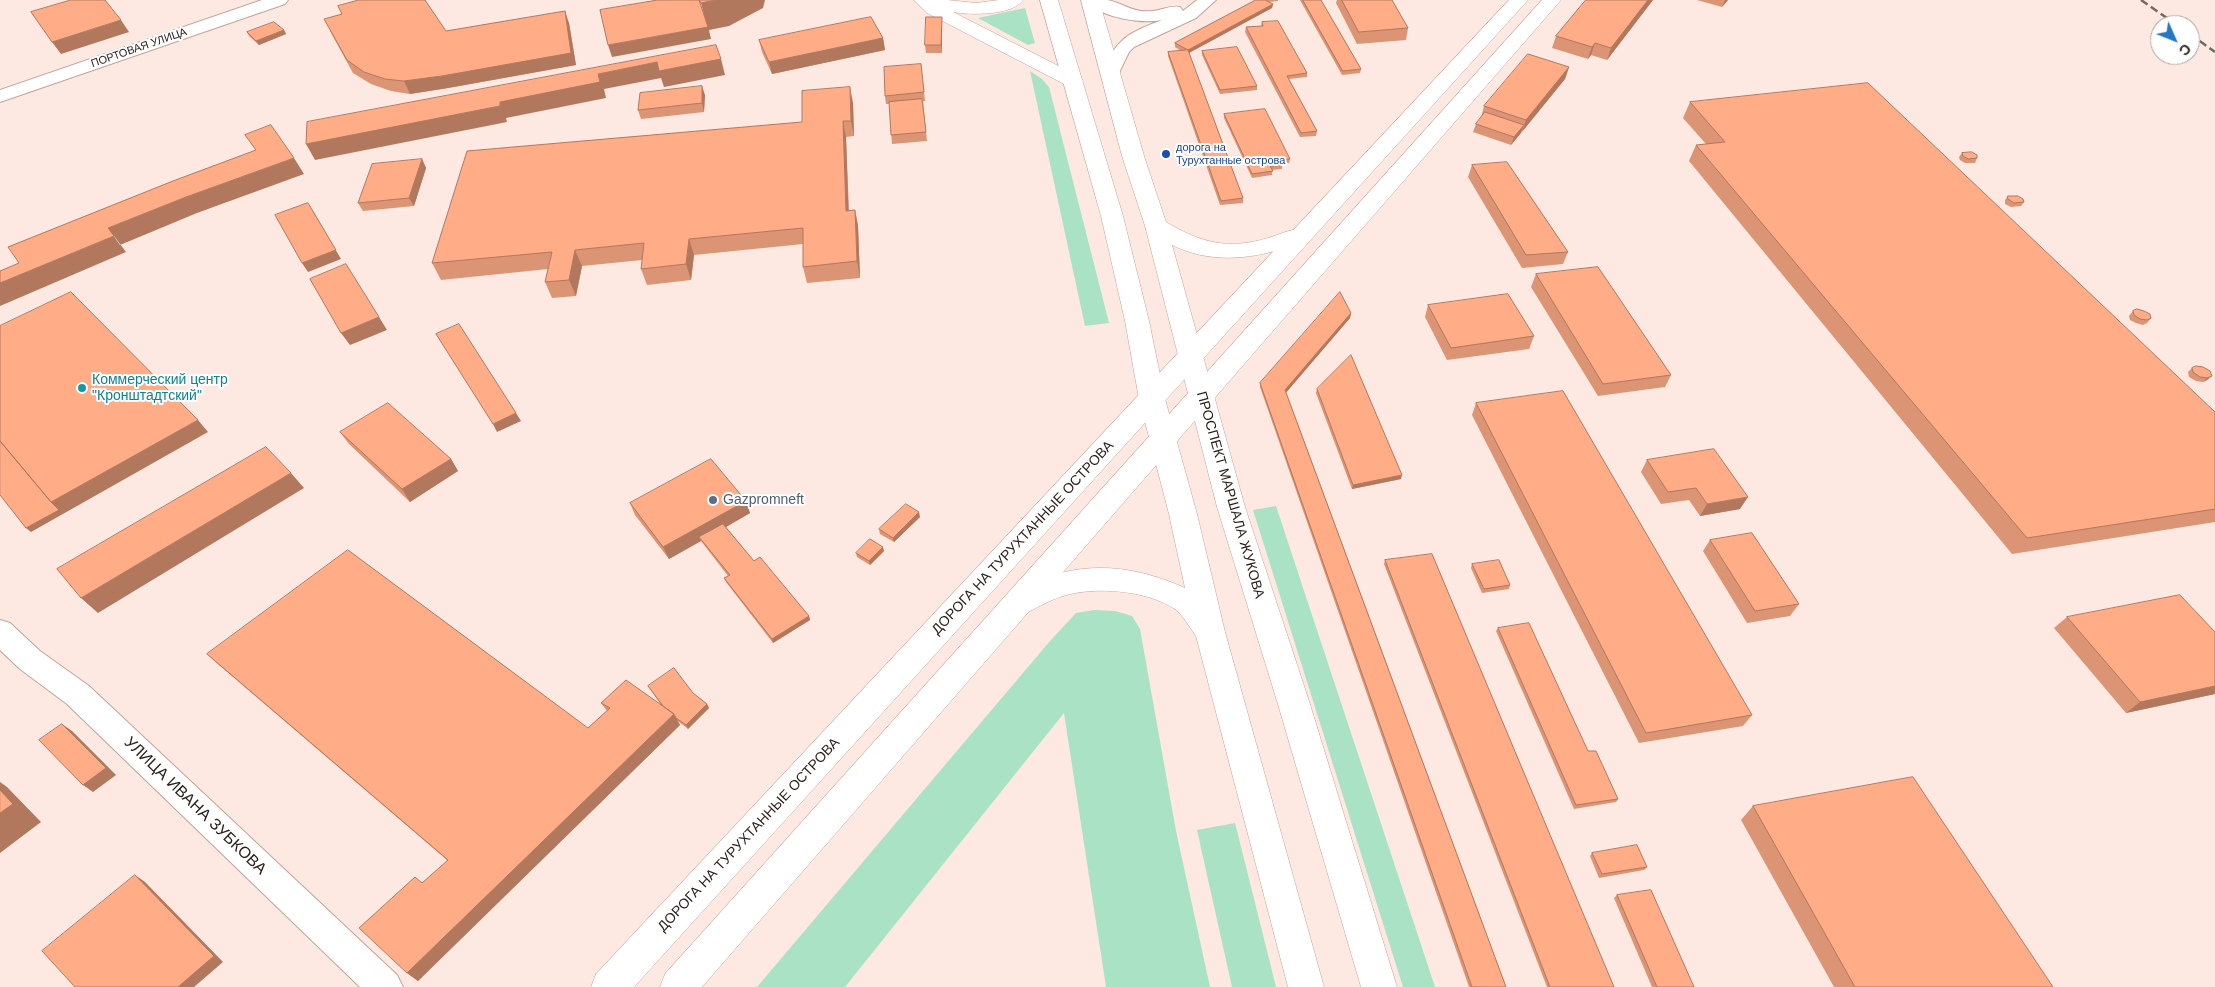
<!DOCTYPE html>
<html>
<head>
<meta charset="utf-8">
<style>
	body { margin:0 }
	#map { position:relative; width:2215px; height:987px; overflow:hidden; background:#fde9e1; font-family:Helvetica,sans-serif }
	canvas { display:block }
	.north { position:absolute; left:2150px; top:15px; width:50px; height:50px; box-sizing:border-box; background:#fff; border:1px solid #a9a5a3; border-radius:50%; rotate:134deg; font-size:14px; font-weight:700; line-height:20px; text-align:center; color:#291d18 }
	.north::after { content:''; display:block; margin:auto; width:18px; height:22px; background:#2477c6; clip-path:polygon(50% 0,100% 100%,50% 72%,0 100%) }
</style>
</head>
<body>
<div id="map">
<canvas width="2215" height="987"></canvas>
<div class="north">С</div>
</div>
<script>
const g = document.querySelector('canvas').getContext('2d');
g.lineJoin = 'round';
function paint(path, color) { g.fillStyle = color; g.fill(path, 'evenodd'); }
function trace(path, color, width, dash) { g.strokeStyle = color; g.lineWidth = width; g.lineCap = dash ? 'butt' : 'round'; g.setLineDash(dash || []); g.stroke(path); }
function label(font, color, halo, rows, align = 'center') {
  g.font = font + ' Helvetica,sans-serif'; g.lineWidth = 4; g.setLineDash([]); g.textBaseline = 'middle'; g.strokeStyle = halo; g.fillStyle = color; for (const [text, x, y, turn = 0] of rows) {
    g.save(); g.translate(x, y); g.rotate((+turn || 0) * Math.PI / 180); g.textAlign = isNaN(turn) ? turn : align; if (halo) g.strokeText(text, 0, 0); g.fillText(text, 0, 0); g.restore();
  }
}
paint(new Path2D(`
	M1025,8L1035,43L1028,45L978,18Z
	M1030,71L1042,79L1049,87L1109,323L1085,326Z
	M1276,506L1435,987H1403L1253,510Z
	M1094,610L1115,611L1132,616L1140,629L1176,831L1210,987H1106L1064,713L845,987H757L1050,641L1076,613Z
	M1235,823L1276,987H1232L1197,830Z`), '#a9e2c5');
const minor = new Path2D(`
	M262,0H288L285,4L0,102V90Z
	M1086,0C1093,0 1100,0 1107,0C1124,3 1131,13 1153,11C1163,10 1170,5 1180,7L1183,11L1197,0H1216L1196,18L1134,47L1129,52L1117,77L1110,79L1103,77L1101,73C1118,38 1126,34 1162,20C1142,24 1099,18 1086,0Z
	M0,620L10,623L40,651L89,686L397,975L403,987H360L67,704L20,669L0,650Z`);
const tertiary = new Path2D(`
	M914,0H947L976,3L999,0H1023C1012,16 970,15 953,12L1080,77L1083,81L1080,85L1073,87L1066,85L927,13Z
	M1509,0H1528L634,987H591L596,974Z
	M1542,0H1561L702,987H660L665,974Z`);
const secondary = new Path2D(`
	M1040,0H1058L1123,216L1149,321L1165,399L1197,514L1225,632L1324,987H1288L1196,636C1190,628 1183,615 1175,609C1146,590 1095,586 1063,596C1046,601 1031,612 1014,618L1004,615L999,606C1005,594 1017,590 1029,585C1081,559 1134,565 1185,588L1169,514L1139,399L1125,321L1101,216Z
	M1081,0H1099L1144,156L1166,222C1201,243 1228,250 1268,238C1282,234 1295,226 1309,230L1312,235C1307,243 1295,245 1285,248C1247,260 1209,263 1172,245L1245,507L1309,701L1397,987H1361L1277,701L1217,507L1145,226L1122,156Z`);
trace(minor, '#c2a496', 2);
trace(tertiary, '#c2a496', 1);
trace(secondary, '#c2a496', 1);
paint(minor, '#fff');
paint(tertiary, '#fff');
paint(secondary, '#fff');
trace(new Path2D(`
	M2141,0L2177,25
	M2190,34L2215,52`), '#756660', 2.5, [8, 4]);
paint(new Path2D(`
	M1256,0H1278V1L1268,2L1273,4L1272,8L1189,53L1243,198V203L1220,205L1168,56V52L1181,51L1175,47V43Z
	M1300,0H1321L1361,69L1360,73L1342,75Z
	M1337,0H1392L1408,28L1406,40L1357,44L1336,3Z
	M1586,0H1653L1607,60L1591,55L1588,59L1552,48L1556,36Z
	M1697,0H1728L1722,7Z
	M342,14L446,31L569,23L576,65L448,88L410,94L391,91L371,84L353,73L330,31Z
	M942,17V53H926L925,45Z
	M1262,22L1307,73V77L1289,79L1317,131L1316,136L1300,137L1245,32L1246,27L1261,26Z
	M284,30L286,34L259,45L249,36L247,32Z
	M883,38L885,50L772,74L762,52L759,40Z
	M1202,51L1257,86V90L1220,94L1202,55Z
	M921,64L925,101H923L927,141L892,144L889,104H886L885,96Z
	M1569,67L1565,79L1511,145L1473,132L1476,124L1481,118L1484,106Z
	M705,95L704,112L641,119L638,110Z
	M1690,102L2215,412V522L2012,554L1689,161L1696,145L1706,144L1683,118Z
	M853,103L854,136L846,137L849,211L855,210L858,226L860,278L807,283L803,267V244L694,255L691,280L647,285L641,269L642,260L582,266L576,296L552,298L545,282L548,269L441,280L432,263Z
	M1224,114L1290,159L1289,163L1282,164V169L1272,170V175L1252,178L1224,118Z
	M1962,153L1977,158L1975,163H1965L1960,160L1959,157Z
	M422,159L426,168L414,206L363,211L358,203Z
	M1472,165L1568,252L1563,264L1522,268L1468,177Z
	M2008,196L2024,202L2021,206L2011,207L2005,204V200Z
	M1536,274L1671,375L1665,387L1598,396L1531,287Z
	M1428,305L1534,336L1529,349L1447,360L1425,317Z
	M2133,311L2151,318L2147,323L2143,325L2136,323L2130,320L2129,316Z
	M1351,313L1350,318L1286,392L1506,987H1469L1260,387V383Z
	M2192,368L2210,371L2207,380L2203,382L2196,381L2189,377L2188,372Z
	M1317,389L1401,479L1352,489L1316,393Z
	M1476,403L1752,715L1743,726L1639,743L1472,415Z
	M340,432L451,459L458,471L410,502L349,444Z
	M1647,460L1740,509L1700,516L1689,500L1661,504L1641,472Z
	M746,501L750,513L726,527L754,561L809,616L810,620L773,643L726,582L724,578L728,576L701,541L669,559L635,515L630,503Z
	M920,517L894,542L880,534L879,529Z
	M1710,540L1799,604L1790,616L1747,623L1703,551Z
	M884,551L870,565L857,557L856,553Z
	M1385,560L1614,987H1547L1384,564Z
	M1472,564L1510,585L1509,589L1482,593L1471,568Z
	M2067,617L2215,632V694L2126,713L2054,628Z
	M1498,628L1588,751L1618,799L1616,802L1574,809L1496,631Z
	M207,654L588,728L607,711L601,703L661,705L648,686L693,693L707,704L709,708L688,729L678,721L680,725L418,981L407,973L447,860L219,665Z
	M1753,806L2053,987H1834L1741,820Z
	M1592,853L1647,867L1644,870L1599,878L1590,856Z
	M1617,895L1694,987H1652L1614,898Z`), '#db9474');
paint(new Path2D(`
	M716,0H765L763,8L729,26L709,30L711,39L612,57L608,45L707,27L701,3Z
	M1648,0H1653L1607,60L1611,48Z
	M1725,0H1728L1722,7Z
	M1273,4L1272,8L1187,54L1188,50Z
	M565,11L569,23L576,65L448,88L410,94L404,81Z
	M942,17V53L941,45Z
	M121,20L129,32L61,54L52,42Z
	M284,30L286,34L259,45L256,41Z
	M883,38L885,50L772,74L769,62Z
	M1595,43L1591,55L1588,59L1592,47Z
	M721,59L725,75L664,87L661,78L604,89L606,98L506,118L507,122L315,160L306,144L500,102L598,74L657,62Z
	M1569,67L1565,79L1522,132L1526,120Z
	M702,86L705,95L704,112L702,103Z
	M850,87L853,103L854,136L851,121Z
	M843,121L846,137L849,227L846,211Z
	M1524,125L1521,133L1511,145L1514,137Z
	M294,158L304,174L197,213L120,245L108,228L186,197Z
	M422,159L426,168L414,206L409,198Z
	M855,210L858,226L860,278L857,261Z
	M313,211L341,259L308,272L302,263Z
	M114,236L126,252L0,306V283Z
	M689,239L694,255L691,280L686,264Z
	M575,250L582,266L576,296L569,280Z
	M1351,313L1350,318L1285,394V390Z
	M379,317L387,330L350,345L341,333Z
	M2212,376L2207,380L2203,382L2207,378Z
	M516,413L521,421L497,432L493,424Z
	M198,420L208,432L31,532L26,528L51,502Z
	M451,459L458,471L410,502L402,489Z
	M291,473L304,488L98,613L81,598Z
	M1402,475L1401,479L1352,489L1353,485Z
	M1748,497L1740,509L1700,516L1707,504Z
	M746,501L750,513L702,541L699,537L701,541L669,559L663,547Z
	M919,512L920,517L894,542L893,538Z
	M883,547L884,551L870,565L869,561Z
	M809,616L810,620L773,643L772,639Z
	M2215,686V694L2126,713L2140,702Z
	M707,704L709,708L688,729L686,725Z
	M674,714L680,725L418,981L407,973Z
	M62,724L72,731L116,775L93,792L83,785Z
	M0,782L7,787L41,822L0,853Z
	M135,875L145,882L223,962L194,987H178Z`), '#b2785e');
const building = new Path2D(`
	M71,0H105L121,20L52,42L31,12Z
	M359,0H425L446,31L565,11L571,53L442,76L404,81L385,79L364,72L347,60L324,19L342,14L338,6Z
	M658,0H699L708,27L608,45L600,10Z
	M700,0H716L701,3Z
	M1256,0H1265L1273,4L1188,50L1175,43Z
	M1303,0H1321L1361,69L1343,71Z
	M1342,0H1392L1408,28L1359,32Z
	M1586,0H1648L1611,48L1595,43L1592,47L1556,36Z
	M871,17L883,38L769,62L759,40Z
	M926,17H942L941,45H925Z
	M1278,21L1307,73L1287,76L1317,131L1301,133L1246,27L1263,26L1262,22Z
	M274,22L284,30L256,41L247,32Z
	M716,45L721,59L659,71L657,62L598,74L600,82L500,102V106L306,144L307,122Z
	M1237,47L1257,86L1220,90L1202,51Z
	M1188,50L1243,198L1221,201L1168,52Z
	M1528,54L1569,67L1526,120L1484,106Z
	M921,64L924,92L885,96L884,67Z
	M1868,83L2215,412V509L2027,538L1696,145L1725,142L1690,102Z
	M702,86V103L638,110L640,93Z
	M850,87L851,121H843L846,211L855,210L857,261L803,267V228L689,239L686,264L641,269L644,243L575,250L569,280L545,282L552,252L432,263L467,151L802,122V91Z
	M922,99L926,132L891,135L889,102Z
	M1265,109L1290,159L1280,160L1282,165L1270,166L1273,171L1252,174L1224,114Z
	M1485,112L1524,125L1514,137L1476,124Z
	M271,125L294,158L186,197L108,228L114,236L0,283V271L19,263L8,247L173,181L256,150L245,135Z
	M1972,152L1977,155V158L1968,159L1963,156L1962,153Z
	M422,159L409,198L358,203L372,164Z
	M1507,162L1568,252L1526,255L1472,165Z
	M2008,196H2018L2023,199L2024,202L2014,203L2008,199Z
	M308,203L336,250L302,263L275,215Z
	M346,264L379,317L341,333L310,279Z
	M1598,267L1671,375L1603,384L1536,274Z
	M71,292L198,420L51,502L0,441V326Z
	M1340,292L1351,313L1285,390L1506,987H1472L1260,383Z
	M1508,294L1534,336L1451,348L1428,305Z
	M2137,309L2144,311L2150,314L2151,318L2147,320L2140,319L2134,315L2133,311Z
	M459,324L516,413L493,424L436,334Z
	M1351,355L1402,475L1353,485L1317,389Z
	M2196,366L2203,367L2210,371L2212,376L2207,378L2200,377L2193,372L2192,368Z
	M1563,391L1752,715L1646,733L1476,403Z
	M388,403L451,459L402,489L340,432Z
	M0,441L51,502L59,510L26,528L0,495Z
	M266,447L291,473L81,598L57,569Z
	M1714,449L1748,497L1707,504L1696,488L1668,492L1647,460Z
	M711,459L746,501L663,547L630,503Z
	M906,504L919,512L893,538L879,529Z
	M723,524L754,561L760,557L809,616L772,639L724,578L730,575L699,537Z
	M1752,533L1799,604L1755,611L1710,540Z
	M870,539L883,547L869,561L856,553Z
	M348,550L588,728L610,708L601,703L626,680L674,714L407,973L359,928L415,877L422,883L448,860L207,654Z
	M1432,554L1614,987H1550L1385,560Z
	M1499,560L1510,585L1484,589L1472,564Z
	M2180,595L2215,632V686L2140,702L2067,617Z
	M1529,623L1588,751H1596L1618,799L1576,805L1498,628Z
	M674,668L693,693L707,704L686,725L676,718L674,714L663,706L648,686Z
	M62,724L106,768L83,785L39,740Z
	M1913,777L2053,987H1855L1753,806Z
	M0,790L13,804L0,813Z
	M1637,845L1647,867L1602,874L1592,853Z
	M135,875L214,956L178,987H75L42,951Z
	M1651,890L1694,987H1657L1617,895Z`);
paint(building, '#ffac87');
trace(building, '#b2785e', 1);
for (const [x, y, r, color] of [
	[1166,154,5,"#1a4fb4"],
	[82,388,5,"#0f9aa8"],
	[713,500,5,"#5c6f8a"]
]) { const dot = new Path2D(); dot.arc(x, y, r, 0, 2 * Math.PI); g.fillStyle = color; g.fill(dot); trace(dot, '#fff', 2); }
label('11px', '#291d18', '#fff', [
	["ПОРТОВАЯ УЛИЦА",139,48,-19]
]);
label('11px', '#164399', '#fff', [
	["дорога на",1176,148],
	["Турухтанные острова",1176,161]
], 'left');
label('14px', '#0d838f', '#fff', [
	["Коммерческий центр",92,380],
	["\"Кронштадтский\"",92,396]
], 'left');
label('14px', '#291d18', '#fff', [
	["ПРОСПЕКТ МАРШАЛА ЖУКОВА",1230,495,74],
	["ДОРОГА НА ТУРУХТАННЫЕ ОСТРОВА",1023,538,-47],
	["ДОРОГА НА ТУРУХТАННЫЕ ОСТРОВА",749,835,-47]
]);
label('14px', '#4e5e75', '#fff', [
	["Gazpromneft",723,500]
], 'left');
label('16px', '#291d18', '#fff', [
	["УЛИЦА ИВАНА ЗУБКОВА",195,806,44]
]);
</script>
</body>
</html>
